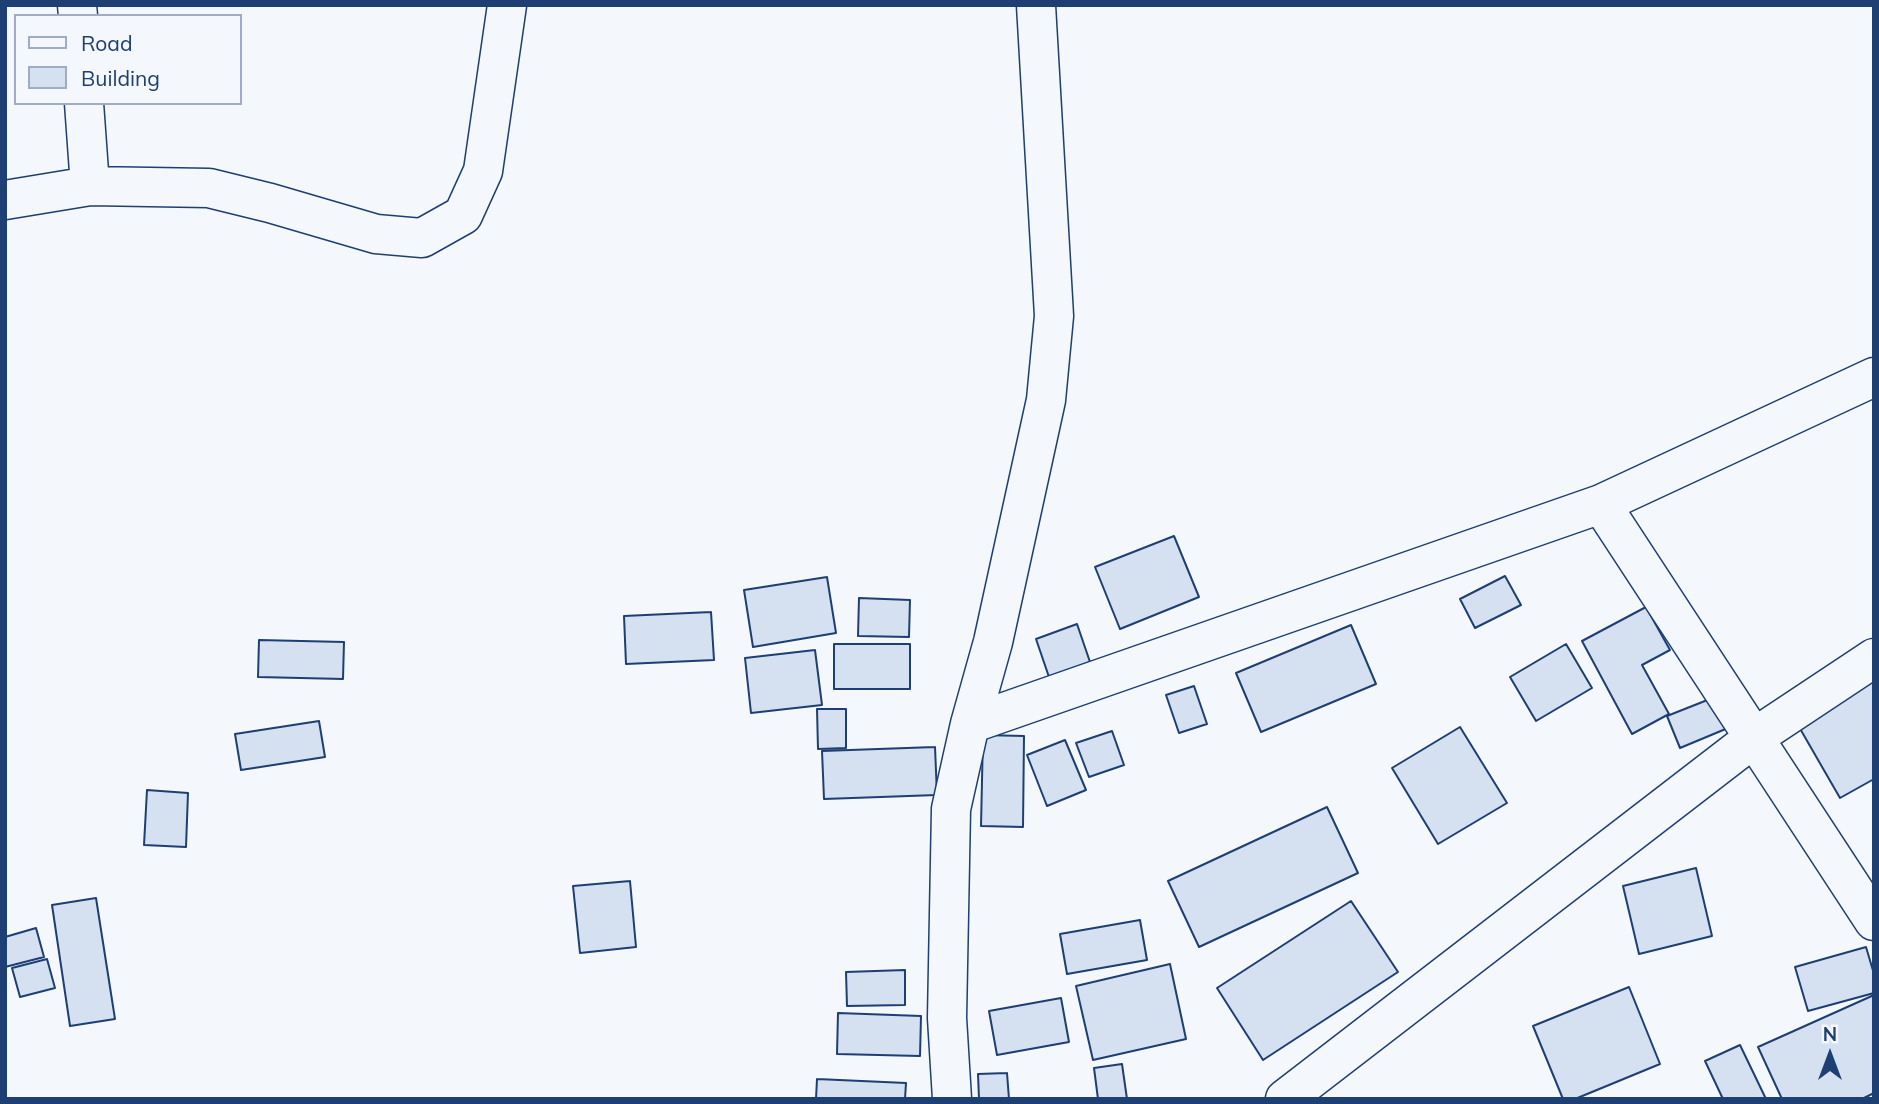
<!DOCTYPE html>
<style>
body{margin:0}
#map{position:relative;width:1879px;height:1104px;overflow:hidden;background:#f4f7fb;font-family:Mulish,sans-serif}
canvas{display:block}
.frame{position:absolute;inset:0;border:7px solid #1d3f73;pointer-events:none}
.legend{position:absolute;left:14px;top:14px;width:228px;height:91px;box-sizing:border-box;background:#f4f7fb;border:2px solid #9eadc5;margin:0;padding:9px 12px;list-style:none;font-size:21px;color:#1d3f73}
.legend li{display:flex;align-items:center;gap:14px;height:35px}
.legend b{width:35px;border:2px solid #9eadc5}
.north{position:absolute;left:1795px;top:1020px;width:70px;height:70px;-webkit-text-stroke:5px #f4f7fb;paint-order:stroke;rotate:0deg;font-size:19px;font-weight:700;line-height:28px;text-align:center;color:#1d3f73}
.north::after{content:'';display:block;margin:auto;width:24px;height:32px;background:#1d3f73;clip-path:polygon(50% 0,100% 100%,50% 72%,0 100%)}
</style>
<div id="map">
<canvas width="1879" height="1104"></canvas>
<div class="frame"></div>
<ul class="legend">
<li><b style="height:9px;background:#f4f7fb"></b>Road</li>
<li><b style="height:19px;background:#d5e0f0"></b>Building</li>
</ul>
<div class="north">N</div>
</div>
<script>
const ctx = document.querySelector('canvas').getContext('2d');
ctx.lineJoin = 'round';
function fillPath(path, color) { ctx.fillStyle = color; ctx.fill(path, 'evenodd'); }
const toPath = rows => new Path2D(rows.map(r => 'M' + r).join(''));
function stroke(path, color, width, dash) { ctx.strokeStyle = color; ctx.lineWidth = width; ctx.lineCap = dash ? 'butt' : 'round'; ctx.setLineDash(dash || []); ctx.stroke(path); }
const building = toPath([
 [1174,536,1199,597,1120,629,1095,567,1174,536],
 [1505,576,1521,605,1475,628,1460,599,1505,576],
 [827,577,836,633,753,647,744,590,827,577],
 [859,598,910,600,909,637,858,636,859,598],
 [1646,607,1670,650,1642,665,1669,714,1632,734,1582,641,1646,607],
 [711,612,714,660,626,664,624,616,711,612],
 [1077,624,1090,662,1049,677,1036,639,1077,624],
 [1351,625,1376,684,1261,732,1236,673,1351,625],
 [259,640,344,642,343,679,258,677,259,640],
 [834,644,910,644,910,689,834,689,834,644],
 [1566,644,1592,688,1536,721,1510,677,1566,644],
 [815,650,822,705,751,713,745,658,815,650],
 [1874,665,1874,779,1840,798,1791,713,1874,665],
 [1194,686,1207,724,1179,733,1166,695,1194,686],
 [1715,697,1728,728,1680,748,1667,716,1715,697],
 [817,709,846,709,846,748,818,749,817,709],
 [319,721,325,757,241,770,235,734,319,721],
 [1460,727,1507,803,1438,844,1392,768,1460,727],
 [1112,731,1124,765,1089,777,1076,743,1112,731],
 [983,735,1024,736,1023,827,981,826,983,735],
 [1065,740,1086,790,1047,806,1027,755,1065,740],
 [935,747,937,795,824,799,822,751,935,747],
 [147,790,188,793,186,847,144,845,147,790],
 [1327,807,1358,873,1199,947,1168,881,1327,807],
 [1696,868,1712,936,1639,954,1623,886,1696,868],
 [630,881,636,947,580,953,573,886,630,881],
 [96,898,115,1019,70,1026,52,905,96,898],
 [1351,901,1398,972,1263,1060,1217,988,1351,901],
 [1140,920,1147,960,1067,974,1060,934,1140,920],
 [36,928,44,957,5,967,5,937,36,928],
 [1866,947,1874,974,1874,993,1808,1011,1795,967,1866,947],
 [47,959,55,988,20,997,12,968,47,959],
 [1170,964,1186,1039,1093,1060,1076,986,1170,964],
 [905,970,905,1005,847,1006,846,972,905,970],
 [1629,987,1660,1064,1575,1099,1563,1099,1533,1026,1629,987],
 [1874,995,1874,1093,1862,1099,1782,1099,1758,1047,1874,995],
 [1061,998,1069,1042,997,1055,989,1011,1061,998],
 [838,1013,921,1016,920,1056,837,1054,838,1013],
 [1740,1045,1766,1099,1723,1099,1705,1061,1740,1045],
 [1122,1064,1127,1099,1098,1099,1094,1068,1122,1064],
 [1007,1073,1009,1099,979,1099,978,1074,1007,1073],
 [817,1079,906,1083,905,1099,816,1099,817,1079]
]);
fillPath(building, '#d5e0f0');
stroke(building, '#1d3f73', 2);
const minor = toPath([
 [77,5,78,16],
 [84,103,90,186],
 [5,200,90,186,209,188,270,203,376,234,422,238,463,215,483,171,507,5],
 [1601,504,1874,921],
 [970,724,1601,504,1874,377],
 [952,1099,947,1018,951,809,970,724,993,642,1046,400,1054,316,1036,5],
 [1285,1099,1755,737,1874,658]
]);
stroke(minor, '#1d3f73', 41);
stroke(minor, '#f4f7fb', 38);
</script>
